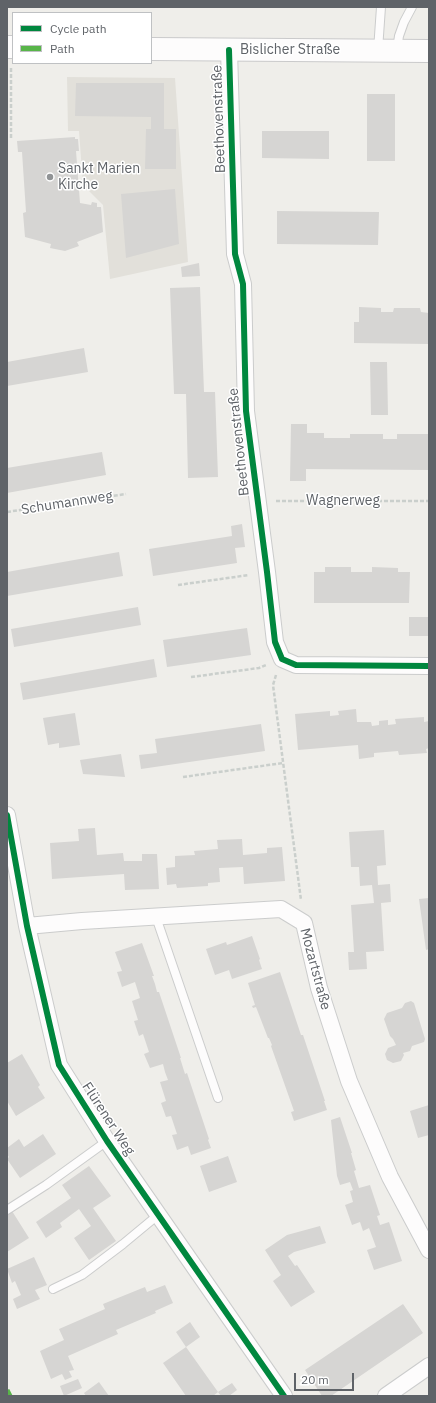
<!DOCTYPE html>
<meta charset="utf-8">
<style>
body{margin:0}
#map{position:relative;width:436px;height:1403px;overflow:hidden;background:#efeeea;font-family:"IBM Plex Sans",sans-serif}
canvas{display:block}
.frame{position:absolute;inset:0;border:8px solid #5f6368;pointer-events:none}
.legend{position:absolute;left:12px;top:12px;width:140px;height:52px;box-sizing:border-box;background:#fff;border:1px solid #bfc1c3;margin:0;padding:5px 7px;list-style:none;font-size:12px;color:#5f6368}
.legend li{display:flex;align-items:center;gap:8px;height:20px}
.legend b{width:20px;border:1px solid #bfc1c3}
.scale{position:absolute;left:294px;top:1373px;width:60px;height:18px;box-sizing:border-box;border:2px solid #5f6368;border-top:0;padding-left:5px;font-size:12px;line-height:14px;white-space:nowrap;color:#5f6368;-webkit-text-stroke:3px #fff;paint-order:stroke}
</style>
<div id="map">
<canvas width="436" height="1403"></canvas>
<div class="frame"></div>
<ul class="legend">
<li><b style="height:5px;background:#00873e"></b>Cycle path</li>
<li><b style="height:5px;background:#58b549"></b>Path</li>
</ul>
<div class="scale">20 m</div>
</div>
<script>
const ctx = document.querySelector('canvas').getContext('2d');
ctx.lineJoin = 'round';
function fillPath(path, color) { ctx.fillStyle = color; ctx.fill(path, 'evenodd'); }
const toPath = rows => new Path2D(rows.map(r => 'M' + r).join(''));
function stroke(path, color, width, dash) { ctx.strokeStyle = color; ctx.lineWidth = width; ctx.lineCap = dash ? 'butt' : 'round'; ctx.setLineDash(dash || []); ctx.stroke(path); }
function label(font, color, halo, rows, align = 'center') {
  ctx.font = font + ' "IBM Plex Sans",sans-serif'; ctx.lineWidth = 3; ctx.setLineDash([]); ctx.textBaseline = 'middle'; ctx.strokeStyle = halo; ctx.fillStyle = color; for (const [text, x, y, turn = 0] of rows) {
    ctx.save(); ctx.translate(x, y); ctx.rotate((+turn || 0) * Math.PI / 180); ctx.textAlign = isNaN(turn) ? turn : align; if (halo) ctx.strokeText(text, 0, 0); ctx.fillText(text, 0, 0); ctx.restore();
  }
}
fillPath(toPath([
 [67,77,175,78,188,262,110,279,103,205,83,185,79,131,68,131]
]), '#e2e0da');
fillPath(toPath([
 [76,83,164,83,164,129,176,129,176,169,145,169,146,129,151,129,151,117,75,116],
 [367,94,395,94,395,161,367,161],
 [262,131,329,131,329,159,262,158],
 [75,137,75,139,78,139,79,151,76,151,80,203,91,205,92,202,97,203,97,207,101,207,103,232,77,242,79,246,65,251,50,248,51,244,25,237,23,213,26,212,22,152,18,152,17,141],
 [175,189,179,244,126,258,121,194],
 [277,211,379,212,378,245,277,244],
 [199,263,200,276,182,277,181,267],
 [200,287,204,392,215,392,218,477,188,478,186,394,174,394,170,288],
 [359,307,381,308,381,312,393,312,394,308,420,308,421,312,429,313,429,344,354,343,354,322,359,322],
 [84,348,88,372,7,386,7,362],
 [370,362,387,362,388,415,371,415],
 [291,424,307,424,307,433,324,433,324,438,350,438,350,434,383,434,383,439,397,439,397,434,429,434,429,470,306,469,306,481,290,481],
 [102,452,106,475,7,493,7,468],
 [242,524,245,547,235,548,237,563,153,576,149,549,232,536,231,526],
 [119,552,123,576,7,596,7,572],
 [325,567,351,567,351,572,372,572,372,567,398,568,398,572,410,572,409,603,314,603,314,572,325,572],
 [138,607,141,625,14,647,11,629],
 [409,617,429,617,429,636,409,636],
 [247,628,251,655,167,667,163,640],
 [154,659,157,677,23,700,20,683],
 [356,709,357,722,371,722,372,726,379,725,379,721,388,720,388,725,396,724,395,719,424,717,424,722,429,721,429,748,426,749,427,753,399,755,398,751,374,753,374,757,359,759,358,745,298,750,295,714,330,711,330,716,339,715,338,711],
 [75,713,80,745,59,748,59,743,48,745,43,718],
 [261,724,265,751,141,769,139,755,157,753,155,739],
 [121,754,125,777,83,774,80,760],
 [95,828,97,855,123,853,124,861,142,861,142,854,157,854,159,889,125,890,124,874,52,879,50,843,79,841,78,829],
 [384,830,386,865,377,866,378,885,390,884,391,902,381,903,384,951,366,952,367,969,349,970,348,952,354,952,351,905,374,903,372,885,360,886,359,867,351,867,349,832],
 [242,839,243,855,267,853,267,848,282,847,285,881,244,884,243,867,219,868,220,882,208,883,208,886,177,888,176,884,167,885,166,868,175,867,175,856,195,855,194,851,218,849,217,840],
 [429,898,429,949,426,950,419,899],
 [252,936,260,959,259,960,262,969,232,979,229,970,215,975,206,949,226,942,227,945],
 [142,943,154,976,152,976,155,984,157,992,159,992,181,1058,180,1058,185,1074,187,1073,209,1139,208,1140,211,1148,191,1155,188,1146,177,1150,172,1135,177,1134,171,1116,166,1117,161,1103,166,1101,160,1082,168,1080,165,1072,163,1064,150,1068,144,1054,149,1052,143,1034,139,1036,134,1021,138,1020,132,1001,140,998,135,982,122,987,117,972,122,971,115,952],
 [280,972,301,1035,303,1035,325,1101,324,1101,327,1110,294,1121,291,1112,294,1111,271,1046,272,1045,269,1038,268,1038,256,1007,253,1008,252,1006,255,1005,248,983],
 [411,1001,414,1003,425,1039,424,1042,412,1046,410,1051,403,1053,404,1055,401,1061,393,1063,387,1060,385,1054,388,1048,396,1045,393,1039,390,1036,384,1019,387,1013,402,1008,405,1003],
 [22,1054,40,1085,38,1087,45,1098,16,1116,7,1101,7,1063],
 [429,1105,429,1135,418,1138,410,1111],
 [340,1117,352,1153,351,1153,356,1170,354,1171,359,1188,370,1185,380,1215,377,1216,380,1225,389,1222,402,1261,374,1270,367,1250,376,1247,369,1228,363,1231,360,1222,352,1225,345,1205,353,1202,350,1191,353,1190,350,1182,340,1185,337,1176,331,1120],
 [43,1134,56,1154,20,1178,7,1159,9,1157,7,1154,7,1148,19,1139,24,1147],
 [228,1156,237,1182,209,1192,200,1166],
 [89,1166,111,1196,93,1208,116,1241,89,1260,74,1238,91,1226,79,1209,60,1223,62,1227,46,1238,36,1222,71,1198,62,1185],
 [12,1211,29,1238,7,1252,7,1214],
 [320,1226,326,1243,294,1252,288,1256,295,1266,297,1265,315,1292,291,1307,273,1281,281,1275,265,1250,287,1235],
 [34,1257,47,1285,35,1290,40,1299,17,1309,13,1299,21,1295,15,1281,12,1283,7,1269],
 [165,1285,173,1303,155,1311,156,1313,116,1330,118,1334,68,1356,74,1370,69,1371,72,1377,65,1380,62,1374,51,1379,40,1351,64,1340,59,1329,105,1309,103,1304,145,1287,147,1292],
 [403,1304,423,1333,331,1396,322,1396,305,1370],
 [190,1322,200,1337,186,1347,176,1332],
 [186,1347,218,1392,213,1396,186,1396,163,1363],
 [78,1379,82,1388,64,1396,60,1386],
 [99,1382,109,1396,86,1396,84,1393],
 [232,1383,237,1390,229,1396,221,1396,218,1392]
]), '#d6d5d3');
const lane = toPath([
 [397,49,399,36,404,22,412,7],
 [378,50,381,7],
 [156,917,218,1098],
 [7,1210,46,1185,107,1141],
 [53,1289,82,1275,123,1244,158,1215]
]);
const street = toPath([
 [229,50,235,254,243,284,246,411,267,572,275,642,282,659,296,665,429,666],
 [7,815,27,926,59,1065,107,1141,284,1396],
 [27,926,82,921,281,909,304,923,319,988,349,1081,390,1177,429,1250],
 [386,1396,429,1366]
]);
const secondary = toPath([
 [7,47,13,47],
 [151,49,429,51]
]);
stroke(lane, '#cbcccc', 10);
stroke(street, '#cbcccc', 18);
stroke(secondary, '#cacacb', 24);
stroke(toPath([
 [11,68,11,138],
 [276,501,429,501],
 [7,512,126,494],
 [178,585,249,575],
 [276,675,273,685,301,900],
 [191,677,259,668,266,665],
 [183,777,283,763]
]), '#cacfcc', 2.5, [4, 2]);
stroke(lane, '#fdfcfc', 8);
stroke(street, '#fdfcfc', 16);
stroke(secondary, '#fdfcfc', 22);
stroke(toPath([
 [7,1390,10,1396]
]), '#58b549', 5, [10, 5]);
stroke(toPath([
 [229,50,235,254,243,284,246,411,267,572,275,642,282,659,296,665,429,666],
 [7,815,27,926,59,1065,107,1141,284,1396]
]), '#00873e', 6);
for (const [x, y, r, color] of [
 [50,177,4,"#919496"]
]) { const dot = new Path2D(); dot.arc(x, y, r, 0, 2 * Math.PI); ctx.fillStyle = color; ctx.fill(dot); stroke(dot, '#fff', 1.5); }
label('14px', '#5f6368', '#fff', [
 ["Bislicher Straße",290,50],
 ["Beethovenstraße",219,119,-92],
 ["Beethovenstraße",239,442,-96],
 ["Wagnerweg",343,501],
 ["Schumannweg",67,503,-9],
 ["Mozartstraße",315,969,75],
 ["Flürener Weg",108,1119,57]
]);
label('14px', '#5f6368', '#fff', [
 ["Sankt Marien",58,169],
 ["Kirche",58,185]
], 'left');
</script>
